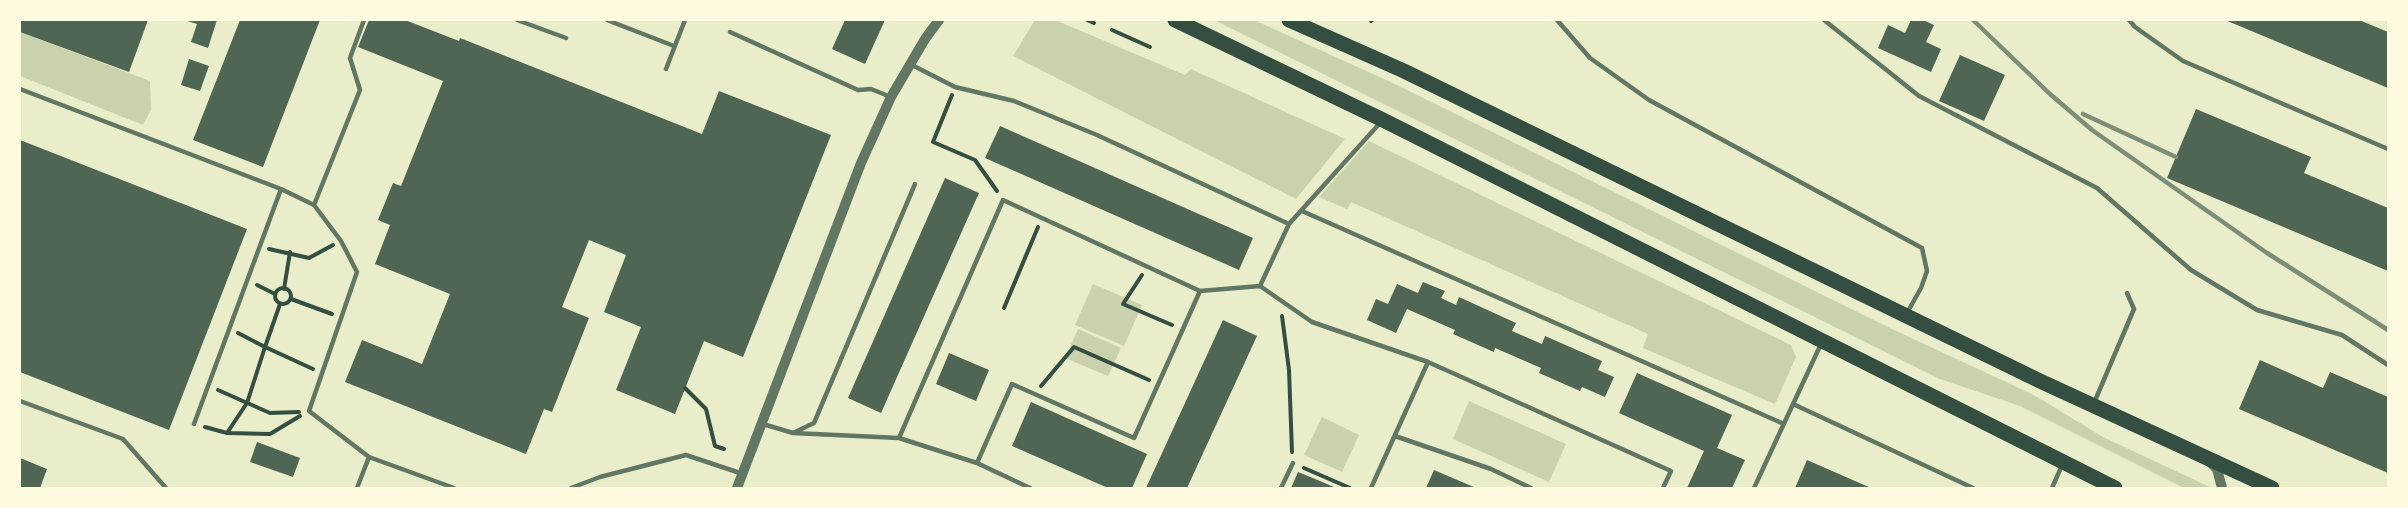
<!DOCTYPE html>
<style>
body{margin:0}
#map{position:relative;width:2408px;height:508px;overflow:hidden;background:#e9edc9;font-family:"DM Sans",sans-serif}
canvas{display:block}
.frame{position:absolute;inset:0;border:21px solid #fefae0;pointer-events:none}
</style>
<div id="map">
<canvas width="2408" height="508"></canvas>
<div class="frame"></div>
</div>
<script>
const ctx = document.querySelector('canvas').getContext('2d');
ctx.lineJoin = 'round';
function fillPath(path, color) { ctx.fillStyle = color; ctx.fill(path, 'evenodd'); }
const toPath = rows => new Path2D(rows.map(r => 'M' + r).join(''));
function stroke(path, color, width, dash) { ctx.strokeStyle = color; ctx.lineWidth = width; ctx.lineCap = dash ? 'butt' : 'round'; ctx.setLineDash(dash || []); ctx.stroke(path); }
fillPath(toPath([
 [1035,20,1055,20,1185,75,1191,69,1345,139,1296,199,1013,56],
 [1214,20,1254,20,1395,84,1894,330,2034,395,2103,437,2212,488,2184,488,2020,406,1940,379],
 [20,32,150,81,151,110,143,125,20,76],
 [1369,141,1791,345,1796,357,1775,404,1643,348,1648,334,1351,202,1347,209,1319,197],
 [1093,284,1142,305,1124,346,1075,325],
 [1078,329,1121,348,1108,376,1065,358],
 [1469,401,1566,444,1549,482,1453,439],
 [1322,417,1359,435,1342,472,1304,455]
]), '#cad2ad');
fillPath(toPath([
 [20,20,148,20,129,72,20,32],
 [184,20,217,20,208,48,191,42,197,24],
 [240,20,320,20,263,167,193,140],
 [369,20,405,20,459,41,460,38,702,134,719,91,831,135,743,357,704,341,675,414,616,390,641,327,604,312,626,255,589,240,562,307,589,318,552,412,544,409,526,454,345,382,362,340,422,364,450,294,375,264,390,225,378,220,393,183,401,186,443,81,358,47],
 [845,20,885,20,865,64,832,49],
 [1911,20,1923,20,1934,25,1926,42,1941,49,1931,72,1878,48,1888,25,1905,33],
 [2225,20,2359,20,2388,32,2388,88],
 [1960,55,2005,75,1984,121,1939,101],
 [189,59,209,66,200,91,181,85],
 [2196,109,2311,157,2304,173,2388,208,2388,271,2167,178],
 [1000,126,1253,238,1239,270,985,158],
 [20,140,247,229,169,430,20,372],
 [945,178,979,193,881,413,848,398],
 [1423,282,1445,291,1441,298,1456,305,1459,297,1516,323,1512,331,1542,344,1545,336,1602,361,1598,370,1614,377,1605,397,1582,387,1580,391,1539,373,1541,368,1495,348,1494,352,1453,334,1455,330,1407,309,1396,333,1367,320,1376,299,1388,304,1397,284,1418,293],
 [1223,320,1257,336,1187,488,1146,488],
 [949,353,989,370,976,401,936,384],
 [2260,360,2323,388,2330,372,2388,397,2388,473,2239,409],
 [1637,373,1732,415,1717,448,1745,460,1732,488,1687,488,1704,451,1619,413],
 [1031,402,1147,454,1132,488,1108,488,1012,446],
 [257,442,300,458,293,477,250,462],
 [20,458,47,469,40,488,20,488],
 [1807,460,1871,488,1795,488],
 [1434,470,1476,488,1426,488],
 [1298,472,1320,481,1336,488,1291,488]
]), '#4f6655');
stroke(toPath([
 [1087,20,1094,23],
 [1371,21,1372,20],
 [1112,30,1150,47],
 [952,95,933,142,975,160,997,191],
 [269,249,309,258,333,245],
 [1142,275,1123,304,1172,325],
 [257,285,275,294],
 '275 296a8 8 0 1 1 16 0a8 8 0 1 1-16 0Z',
 [284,289,290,252],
 [291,299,332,314],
 [1004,308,1038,227],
 [1282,316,1289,370,1292,452],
 [238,333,265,347,280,304],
 [1041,386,1074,347,1149,380],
 [685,388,706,409,715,446,724,449],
 [218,390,270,413,299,412],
 [205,427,227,433,270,434,300,416],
 [227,433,247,403,265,347,313,369],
 [1304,468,1350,488]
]), '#344e41', 4);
stroke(toPath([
 [364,20,350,58,360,90,314,205,341,241,357,272,309,411,369,457,454,488],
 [517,20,566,38],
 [607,20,674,46],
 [1557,20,1590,58,1649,100,1922,248,1927,271,1921,288,1907,313],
 [1824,20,1919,96,2097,188,2191,270,2257,310,2342,335,2388,365],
 [2129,20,2135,27,2183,61,2388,149],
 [730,32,858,90,871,89,891,97],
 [910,64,955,87,1014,101,1097,135,1289,224,1380,123],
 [666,69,685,20],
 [20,89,281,189],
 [1302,211,1784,424],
 [1260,286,1312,322,1428,362],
 [20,401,123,439,166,488],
 [2094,403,2134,309,2127,293],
 [1793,404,1973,488],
 [194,424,281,189,314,205],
 [763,424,793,433,899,438],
 [793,433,814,423,915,184],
 [1395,436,1491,469,1531,488],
 [977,463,1012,384,1134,438,1200,291],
 [357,488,369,457],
 [571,488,600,477,686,455,743,474],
 [1030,488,977,463,899,438,1003,200,1200,291,1260,286,1289,224],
 [1281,488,1293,463],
 [1371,488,1428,362,1671,471,1663,488],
 [1754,488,1821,344],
 [2052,488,2063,463]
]), '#617663', 4.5);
stroke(toPath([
 [2208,460,2217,469,2222,488],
 [737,488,861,163,891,97,925,39,939,20]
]), '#617663', 10);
stroke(toPath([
 [1175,20,1383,120,2115,488],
 [1289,20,1404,71,2040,381,2272,488]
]), '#344e41', 15);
stroke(toPath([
 [1973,20,2050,94,2092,130,2267,253,2388,330],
 [2083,114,2176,157]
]), '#7c8e77', 4.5);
</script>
